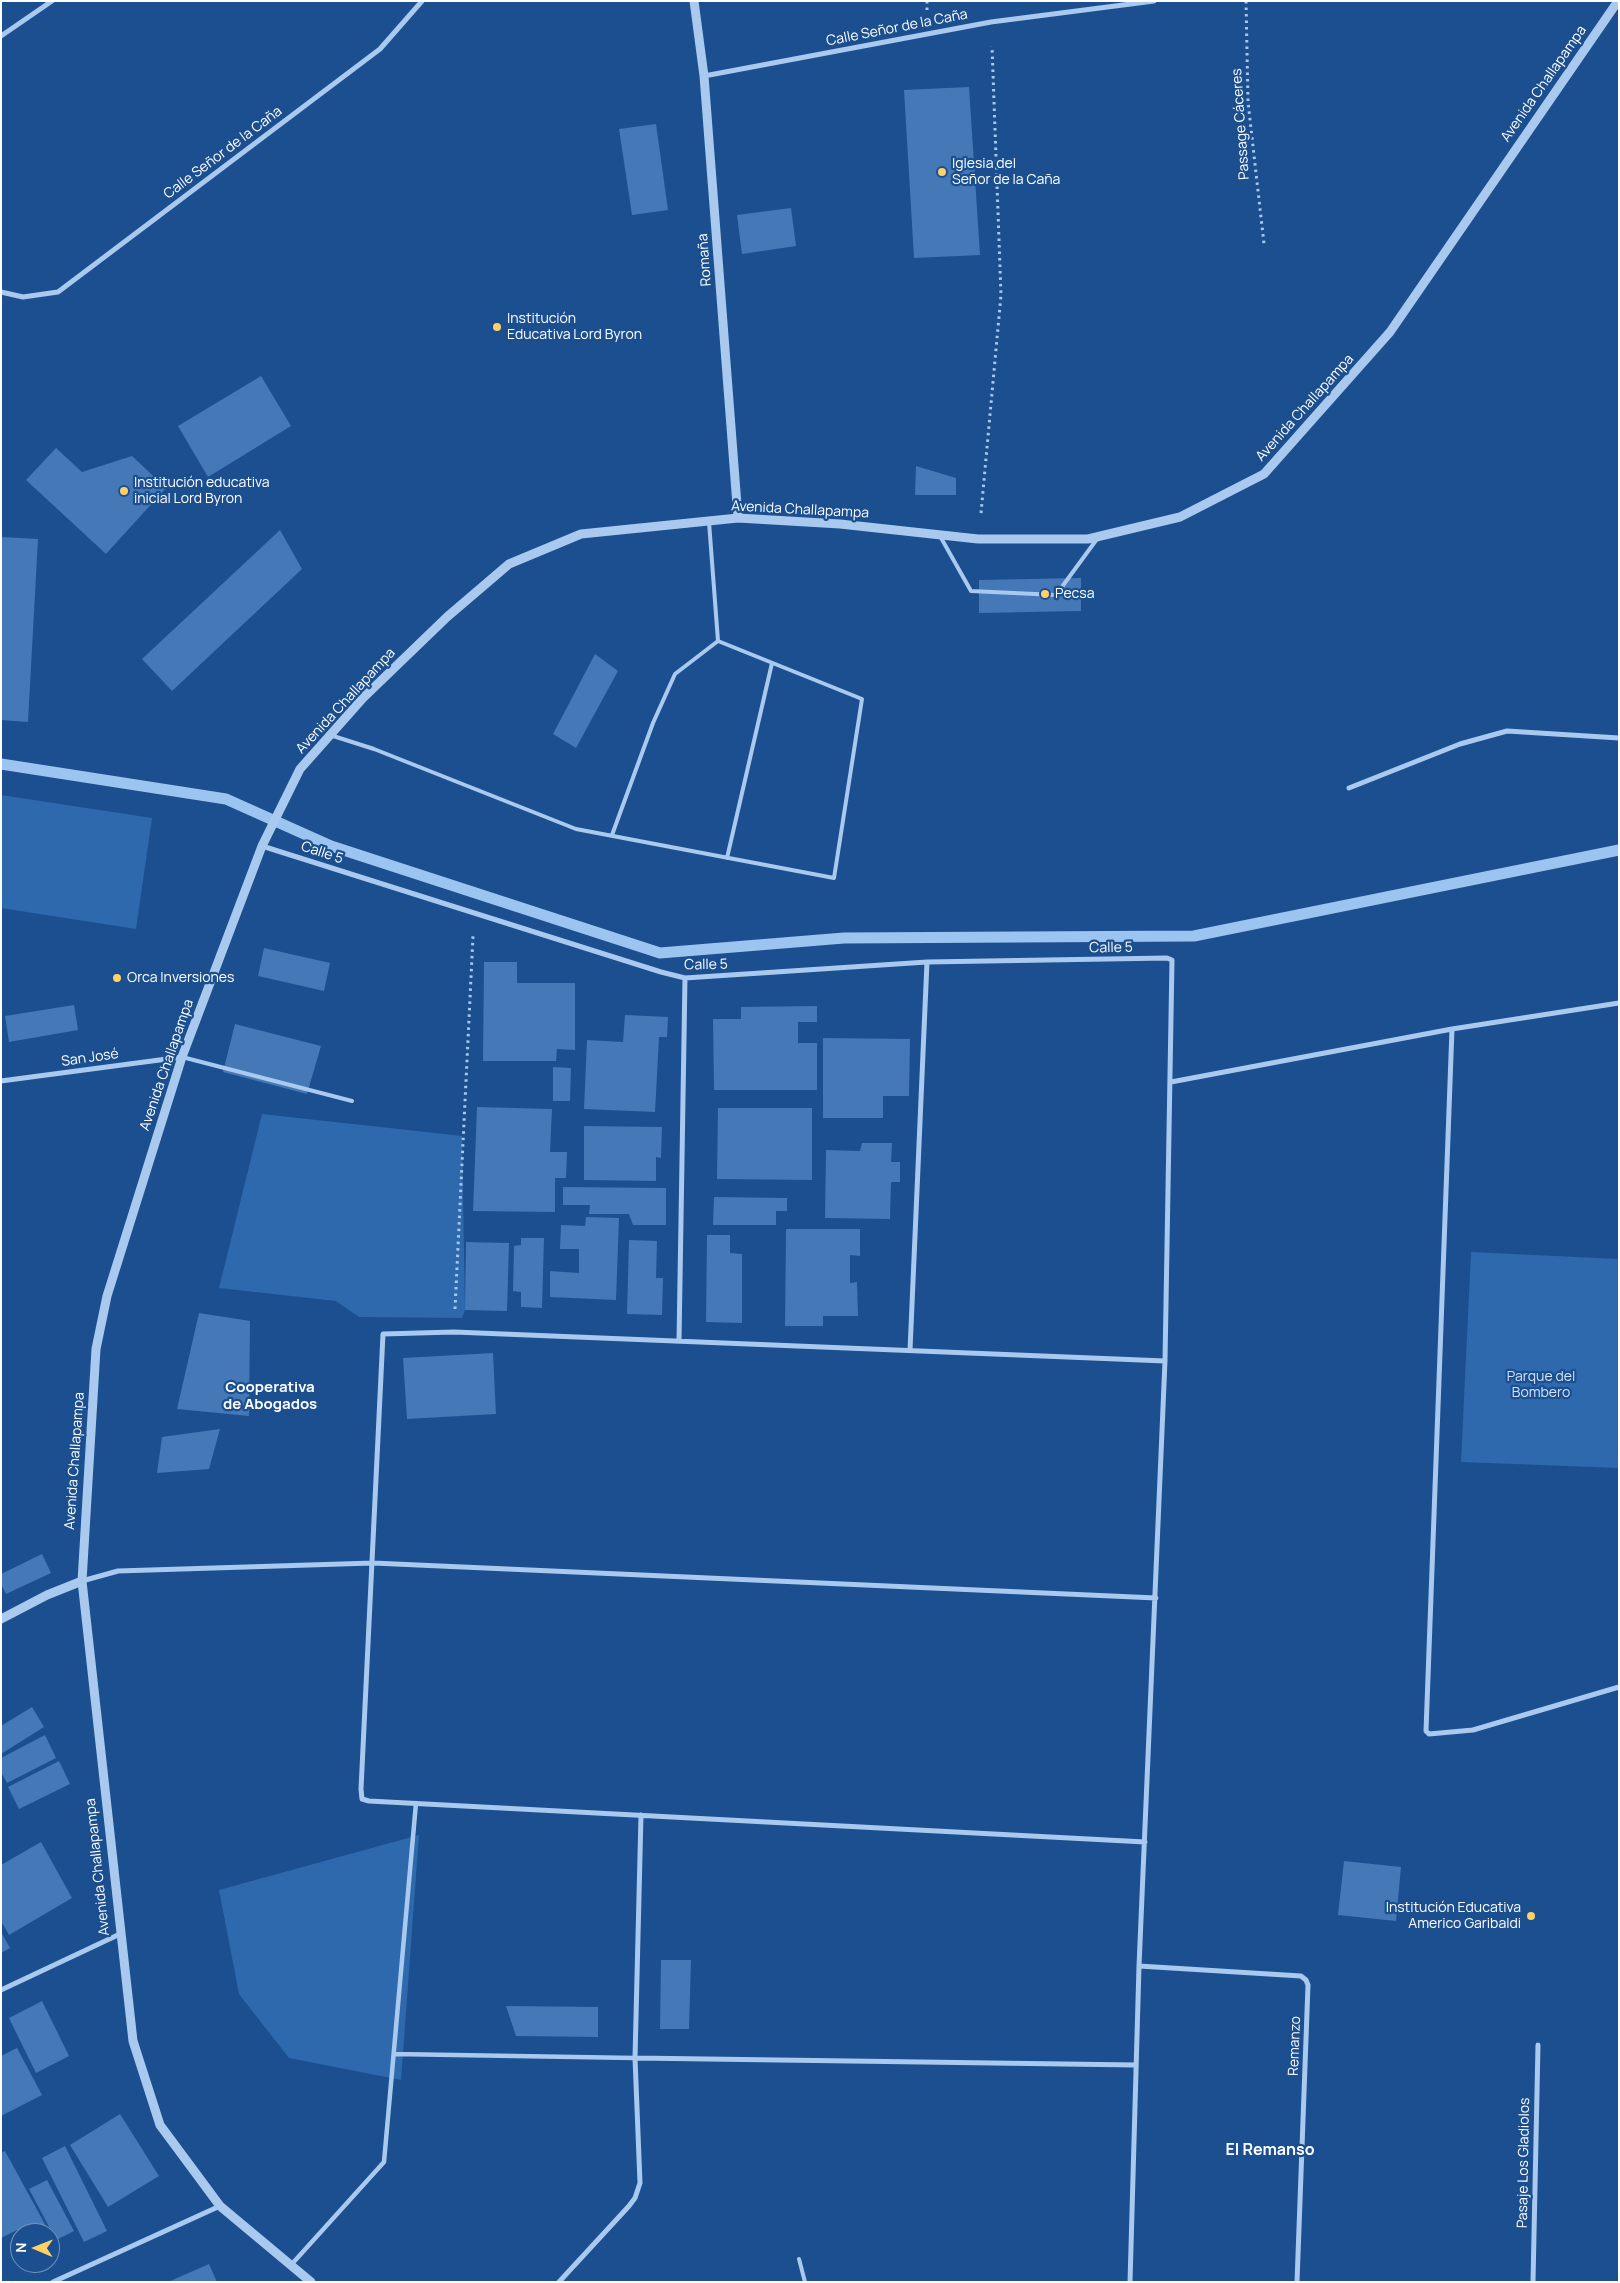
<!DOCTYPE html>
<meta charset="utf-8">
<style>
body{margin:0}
#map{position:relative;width:1620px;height:2283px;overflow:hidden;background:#1b4f8f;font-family:Manrope,sans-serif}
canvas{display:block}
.frame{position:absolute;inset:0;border:2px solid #fff;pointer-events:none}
.north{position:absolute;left:10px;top:2223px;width:50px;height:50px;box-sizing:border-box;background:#1b4f8f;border:1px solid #7695bc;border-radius:50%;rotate:271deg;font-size:14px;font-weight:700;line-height:20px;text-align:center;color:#fff}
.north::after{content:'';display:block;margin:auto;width:18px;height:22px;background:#ffd166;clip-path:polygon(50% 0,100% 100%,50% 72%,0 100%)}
</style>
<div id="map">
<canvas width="1620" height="2283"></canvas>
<div class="frame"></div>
<div class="north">N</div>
</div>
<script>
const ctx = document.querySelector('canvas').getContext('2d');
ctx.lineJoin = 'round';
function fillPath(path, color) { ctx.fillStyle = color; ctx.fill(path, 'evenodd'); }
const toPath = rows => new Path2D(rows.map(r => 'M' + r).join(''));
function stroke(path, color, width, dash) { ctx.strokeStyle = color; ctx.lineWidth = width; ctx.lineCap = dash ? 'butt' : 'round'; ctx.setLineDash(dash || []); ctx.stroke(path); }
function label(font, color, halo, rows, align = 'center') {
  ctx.font = font + ' Manrope,sans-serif'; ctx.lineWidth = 4.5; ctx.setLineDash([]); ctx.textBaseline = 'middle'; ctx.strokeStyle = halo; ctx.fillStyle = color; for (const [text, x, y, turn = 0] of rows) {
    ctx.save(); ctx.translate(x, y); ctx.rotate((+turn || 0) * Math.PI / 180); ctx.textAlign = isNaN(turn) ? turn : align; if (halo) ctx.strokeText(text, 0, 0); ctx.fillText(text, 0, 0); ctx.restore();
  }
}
fillPath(toPath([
 [1,795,152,818,136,929,1,908],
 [262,1114,462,1136,465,1310,462,1318,359,1317,336,1301,219,1288],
 [1471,1252,1619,1259,1619,1468,1461,1462],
 [419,1835,401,2080,289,2058,239,1994,219,1890]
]), '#2e69ad');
stroke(toPath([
 [1,764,226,799,331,846,660,953,844,938,1194,936,1619,850]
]), '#9cc4f0', 11);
fillPath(toPath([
 [969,87,980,255,914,258,904,90],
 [656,124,668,210,632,215,619,129],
 [791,208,796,246,742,254,737,215],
 [261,376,291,426,208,477,178,426],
 [56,448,82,472,132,456,166,488,106,554,26,480],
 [916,466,956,478,956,495,915,495],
 [280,530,302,569,172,691,142,659],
 [1,537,38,539,28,722,1,720],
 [1081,578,1081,611,979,613,979,580],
 [595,654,618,671,576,748,553,734],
 [264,948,330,963,324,991,258,976],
 [484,962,517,962,517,983,575,983,575,1050,557,1049,556,1061,483,1061],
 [74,1005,78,1030,9,1042,5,1016],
 [817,1006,817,1022,798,1022,798,1043,817,1043,817,1090,714,1090,713,1019,741,1019,741,1007],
 [625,1015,668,1017,667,1037,659,1037,655,1112,584,1109,587,1040,623,1042],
 [235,1024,321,1046,307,1094,223,1072],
 [823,1038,910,1039,909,1096,883,1096,883,1118,823,1118],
 [553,1067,571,1068,570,1101,553,1101],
 [477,1107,552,1109,550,1152,567,1152,566,1178,555,1178,555,1212,473,1211],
 [718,1108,812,1108,812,1180,717,1179],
 [584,1126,662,1127,661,1158,656,1157,656,1181,584,1180],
 [862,1143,892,1143,891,1162,900,1162,900,1182,891,1182,890,1219,825,1218,826,1150,860,1151],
 [563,1187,666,1188,666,1225,633,1225,629,1214,589,1214,590,1205,563,1205],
 [714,1197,787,1198,787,1211,776,1211,776,1225,713,1225],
 [586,1217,619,1218,616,1300,550,1297,550,1271,579,1273,579,1249,560,1249,561,1225,585,1226],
 [786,1229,860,1229,860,1256,850,1255,850,1283,857,1282,858,1316,823,1316,823,1326,785,1326],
 [707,1235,730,1235,730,1253,742,1254,742,1323,706,1322],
 [521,1238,544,1238,542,1308,521,1307,521,1292,513,1291,514,1246,521,1245],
 [629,1240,657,1241,656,1278,663,1278,662,1315,627,1314],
 [466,1242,509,1243,507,1311,465,1310],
 [199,1313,250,1321,249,1416,177,1409],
 [493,1353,496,1414,407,1419,403,1358],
 [220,1429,209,1469,157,1473,162,1437],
 [42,1554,51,1573,6,1594,1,1584,1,1574],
 [32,1707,44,1727,1,1754,1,1726],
 [45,1735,56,1758,7,1783,1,1772,1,1758],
 [59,1761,70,1784,19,1809,8,1787],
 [41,1842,72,1898,9,1935,1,1921,1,1865],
 [1344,1861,1401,1867,1396,1921,1338,1915],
 [1,1932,10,1948,1,1953],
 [661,1960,691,1960,689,2029,660,2029],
 [42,2001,69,2056,36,2073,9,2018],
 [506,2006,598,2007,598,2037,516,2036],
 [17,2048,42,2095,1,2116,1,2056],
 [120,2114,159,2176,108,2207,70,2145],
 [65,2146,107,2231,84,2242,42,2158],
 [5,2151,47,2228,39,2233,19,2233,17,2230,1,2238,1,2153],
 [47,2180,74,2231,56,2240,29,2189],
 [209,2264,217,2282,168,2282]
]), '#4478b7');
stroke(toPath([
 [927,1,927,10],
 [1246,1,1248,102,1264,244],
 [981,513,1001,295,992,46],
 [455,1309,473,936]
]), '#a9c9ee', 3, [2.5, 4]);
stroke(toPath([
 [940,536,971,591,1056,595,1097,539],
 [330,735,374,749,576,829,834,878,862,699,718,641,709,522],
 [612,835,653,723,675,674,718,641],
 [727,858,772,663],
 [182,1057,352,1101],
 [799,2259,805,2282]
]), '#a9c9ee', 4);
stroke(toPath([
 [394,2054,635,2058],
 [291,2265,384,2162,416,1803]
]), '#a9c9ee', 4.5);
stroke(toPath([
 [1,36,52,1],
 [704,76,991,22,1154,1],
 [1,292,23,297,58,292,380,49,422,1],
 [1349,788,1460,744,1507,731,1619,738],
 [262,846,661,972,685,978,927,962,1167,958,1172,960,1165,1361,1139,1966,1130,2282],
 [1452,1029,1426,1731,1429,1734,1473,1730,1619,1687],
 [1,1081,182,1057],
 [1171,1082,1452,1029,1619,1003],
 [679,1341,685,978],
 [910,1350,927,962],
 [82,1581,118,1571,373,1563,1156,1598],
 [1145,1842,369,1801,362,1799,361,1789,383,1334,454,1332,1165,1361],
 [1139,1966,1301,1976,1306,1980,1308,1985,1297,2282],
 [1,1990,120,1934],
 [635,2058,1136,2065],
 [53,2282,220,2206],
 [559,2282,629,2206,635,2198,640,2183,635,2058,641,1815],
 [1533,2282,1538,2045]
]), '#a9c9ee', 5);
stroke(toPath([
 [694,1,704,76,738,518],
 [1,1619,47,1595,82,1581],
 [311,2282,220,2206,160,2125,133,2041,82,1581,96,1349,107,1296,182,1057,262,846,300,769,363,698,447,617,509,564,581,534,738,518,840,524,978,539,1088,539,1180,517,1264,474,1390,332,1618,1]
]), '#a9c9ee', 9);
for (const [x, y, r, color] of [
 [942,172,5,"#ffd166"],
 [497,327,5,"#ffd166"],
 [124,491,5,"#ffd166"],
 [1045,594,5,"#ffd166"],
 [117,978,5,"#ffd166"],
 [1531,1916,5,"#ffd166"]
]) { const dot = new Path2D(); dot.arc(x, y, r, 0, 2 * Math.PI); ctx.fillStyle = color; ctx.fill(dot); stroke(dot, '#1b4f8f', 2); }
label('14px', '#fff', '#1b4f8f', [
 ["Calle Señor de la Caña",897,28,-11],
 ["Avenida Challapampa",1544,84,-55],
 ["Passage Cáceres",1241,124,-94],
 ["Calle Señor de la Caña",223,153,-37],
 ["Romaña",705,260,-94],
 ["Avenida Challapampa",1305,408,-48],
 ["Avenida Challapampa",800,510,3],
 ["Avenida Challapampa",346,701,-47],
 ["Calle 5",322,853,18],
 ["Calle 5",1111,948,-1],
 ["Calle 5",706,965,-1],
 ["San José",90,1058,-8],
 ["Avenida Challapampa",167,1065,-71],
 ["Avenida Challapampa",75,1461,-86],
 ["Avenida Challapampa",98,1867,-96],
 ["Remanzo",1295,2046,-88],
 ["Pasaje Los Gladiolos",1524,2163,-89]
]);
label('14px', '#fff', '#1b4f8f', [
 ["Iglesia del",952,164],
 ["Señor de la Caña",952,180],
 ["Institución",507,319],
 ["Educativa Lord Byron",507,335],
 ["Institución educativa",134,483],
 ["inicial Lord Byron",134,499],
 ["Pecsa",1055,594],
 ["Orca Inversiones",127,978],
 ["Institución Educativa",1521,1908,"right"],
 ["Americo Garibaldi",1521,1924,"right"]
], 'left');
label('14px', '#cfe3fa', '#1b4f8f', [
 ["Parque del",1541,1377],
 ["Bombero",1541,1393]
]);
label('bold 15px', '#fff', '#1b4f8f', [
 ["Cooperativa",270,1388],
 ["de Abogados",270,1405]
]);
label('bold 16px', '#fff', '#1b4f8f', [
 ["El Remanso",1270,2151]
]);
</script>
